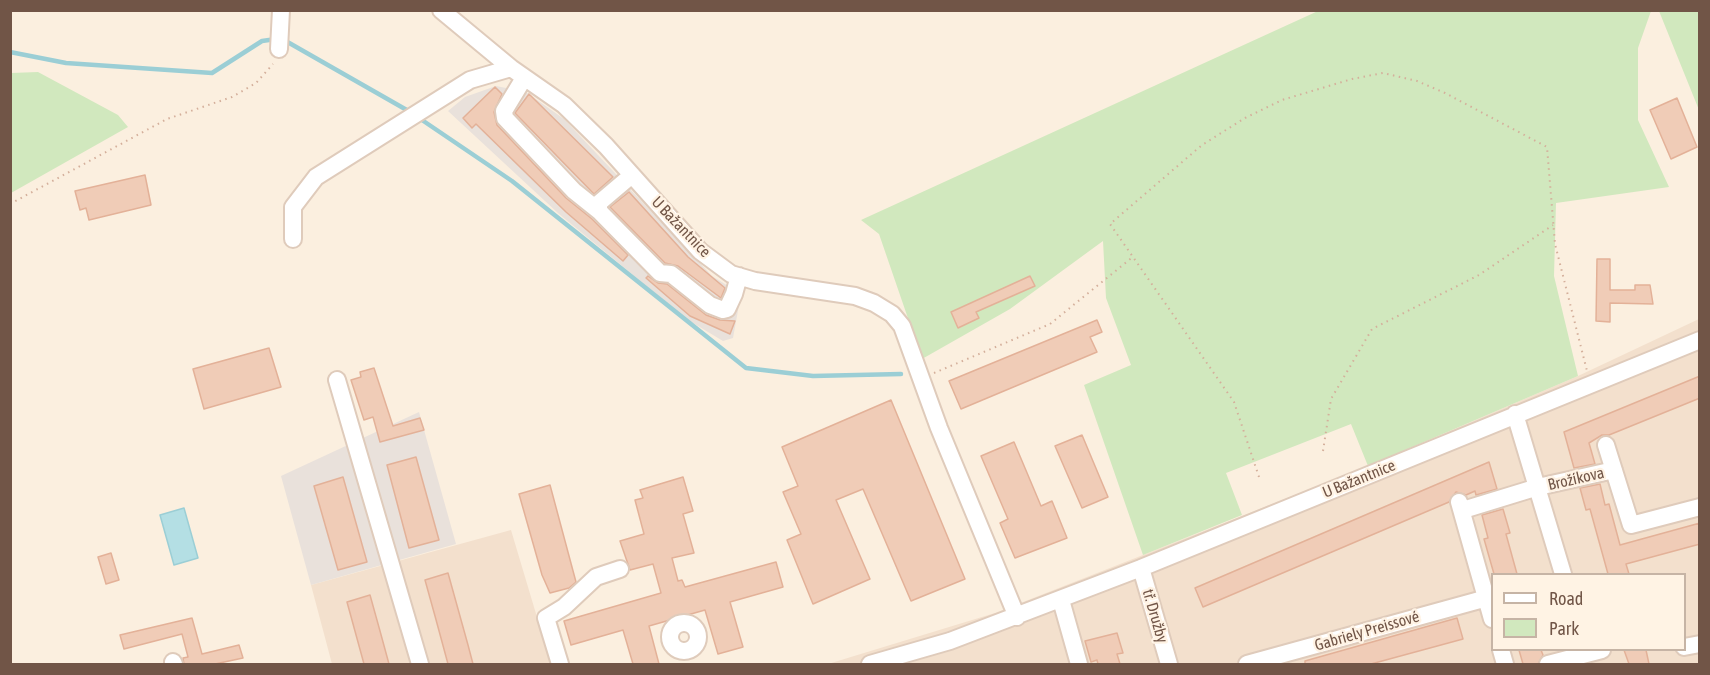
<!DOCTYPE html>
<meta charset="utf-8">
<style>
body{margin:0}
#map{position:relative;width:1710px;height:675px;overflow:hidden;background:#fbefdf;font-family:"Asap Condensed",sans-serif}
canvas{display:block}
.frame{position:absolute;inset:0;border:12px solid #715547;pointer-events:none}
.legend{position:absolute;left:1491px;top:573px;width:195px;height:78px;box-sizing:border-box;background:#fff3e4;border:2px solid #c6b4a5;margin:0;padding:8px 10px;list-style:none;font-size:18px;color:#715547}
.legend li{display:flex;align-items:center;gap:12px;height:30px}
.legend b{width:30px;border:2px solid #c6b4a5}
</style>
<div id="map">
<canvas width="1710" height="675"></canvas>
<div class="frame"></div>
<ul class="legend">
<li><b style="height:8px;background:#fff"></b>Road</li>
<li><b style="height:16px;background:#d1e8be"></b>Park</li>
</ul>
</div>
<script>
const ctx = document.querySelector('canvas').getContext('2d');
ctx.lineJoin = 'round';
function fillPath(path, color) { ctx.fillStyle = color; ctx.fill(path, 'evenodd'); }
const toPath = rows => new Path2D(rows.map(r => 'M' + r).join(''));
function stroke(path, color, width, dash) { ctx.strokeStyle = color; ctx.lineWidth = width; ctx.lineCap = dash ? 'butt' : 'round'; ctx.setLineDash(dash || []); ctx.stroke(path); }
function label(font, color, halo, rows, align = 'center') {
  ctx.font = font + ' "Asap Condensed",sans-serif'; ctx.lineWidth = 4.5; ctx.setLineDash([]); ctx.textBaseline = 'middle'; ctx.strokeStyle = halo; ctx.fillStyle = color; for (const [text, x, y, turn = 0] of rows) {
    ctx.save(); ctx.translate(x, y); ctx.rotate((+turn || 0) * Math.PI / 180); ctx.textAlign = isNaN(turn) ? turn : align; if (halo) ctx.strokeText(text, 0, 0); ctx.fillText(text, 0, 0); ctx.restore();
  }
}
fillPath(toPath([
 [1699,319,1699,664,828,664,995,613,1143,555,1368,466,1578,376],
 [1492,574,1684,574,1684,650,1492,650],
 [511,530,551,664,332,664,311,585]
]), '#f3e0cd');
fillPath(toPath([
 [496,86,526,92,564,119,712,276,741,294,733,338,723,341,688,320,559,214,448,111,465,97],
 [419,412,456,544,311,585,281,476]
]), '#e9e1db');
fillPath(toPath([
 [1318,11,1651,11,1638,48,1638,120,1669,187,1556,203,1554,276,1578,376,1368,466,1351,424,1226,473,1242,515,1143,555,1084,385,1131,365,1106,298,1103,241,1010,309,922,359,879,234,861,220],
 [1659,11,1699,11,1699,110],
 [38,72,118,115,128,127,11,193,11,73]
]), '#d1e8be');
const water = toPath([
 [184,508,198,558,174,565,160,515,184,508]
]);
fillPath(water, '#b4dfe4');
stroke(water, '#9bced5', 1.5);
stroke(toPath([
 [284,40,412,113],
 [10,52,66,63,212,73,262,41,276,39],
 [419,118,512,181,746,368,813,376,901,374]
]), '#9bced5', 4.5);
const building = toPath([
 [495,87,502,94,494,112,497,125,566,198,592,219,628,255,623,261,566,212,476,124,472,128,463,118,495,87],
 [529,94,613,177,594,194,515,113,529,94],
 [1677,98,1697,147,1671,159,1650,110,1677,98],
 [145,175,151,205,89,220,86,208,80,210,75,191,145,175],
 [629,192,688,257,725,288,721,298,678,266,665,263,610,207,629,192],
 [1597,259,1610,259,1610,290,1635,290,1635,285,1650,285,1653,304,1610,303,1610,322,1596,321,1597,259],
 [648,276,658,283,667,284,706,315,720,320,735,321,730,334,690,316,646,278,648,276],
 [1030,276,1035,286,976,312,979,318,958,328,951,312,1030,276],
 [1097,320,1102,332,1090,337,1097,352,961,409,949,381,1097,320],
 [269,348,281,387,204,409,193,369,269,348],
 [374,368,393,426,420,418,424,430,380,442,373,417,364,420,351,380,361,377,360,372,374,368],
 [1700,376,1700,398,1609,435,1602,435,1589,443,1595,464,1574,468,1564,432,1700,376],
 [891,400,965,579,911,601,863,489,836,500,870,579,813,604,787,540,801,534,783,492,798,486,782,447,891,400],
 [1082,435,1108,497,1082,508,1055,446,1082,435],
 [1014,442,1041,506,1052,501,1067,538,1015,558,1000,523,1008,519,981,456,1014,442],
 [416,457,439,540,409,548,387,465,416,457],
 [1489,462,1497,489,1476,495,1475,491,1466,495,1456,492,1449,502,1203,607,1195,588,1489,462],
 [343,477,367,562,338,570,314,486,343,477],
 [683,477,693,511,683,514,694,553,672,558,678,581,682,580,685,587,776,562,783,587,730,602,743,647,718,654,705,610,649,626,659,664,633,664,623,630,571,645,564,621,661,593,653,564,630,570,620,541,644,534,635,500,643,498,640,490,683,477],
 [1600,484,1605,505,1609,504,1620,545,1700,523,1700,544,1626,564,1629,574,1608,574,1590,509,1586,510,1580,488,1600,484],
 [550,485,576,582,569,588,550,593,542,575,519,494,550,485],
 [1503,509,1510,533,1506,534,1517,574,1494,574,1484,539,1488,538,1482,515,1503,509],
 [111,553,119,580,106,584,98,557,111,553],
 [448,573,468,645,473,664,448,664,435,616,425,580,448,573],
 [370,595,380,631,389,664,364,664,347,602,370,595],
 [192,618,202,654,239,645,243,658,215,664,184,664,183,658,188,657,182,634,124,649,120,635,192,618],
 [1457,618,1463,639,1371,664,1305,664,1305,661,1457,618],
 [1117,633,1123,653,1117,654,1120,664,1098,664,1097,660,1091,662,1085,641,1117,633],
 [1519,650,1541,650,1543,655,1538,664,1523,664,1519,650],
 [1624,650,1646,650,1649,664,1629,664,1624,650]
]);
fillPath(building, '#f0ccb7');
stroke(building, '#e3b198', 1.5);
const minor = toPath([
 [441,10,511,68],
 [279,49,281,10],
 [524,78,504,111,505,118,574,191,599,211,660,273,671,274,710,305,723,310,727,309,734,294,739,276],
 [599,211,599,203,632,175],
 [293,239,293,207,316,177,470,80,511,68,564,105,606,146,700,251,731,274,755,281,855,296,874,303,892,314,902,326,939,428,1017,617],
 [337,380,420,664],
 [1515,414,1563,574],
 [1606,445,1631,525,1700,507],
 [1459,502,1492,619],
 [1463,510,1538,487,1614,470],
 [1141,568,1169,664],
 [1061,600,1079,664],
 '670 637a14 14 0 1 1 28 0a14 14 0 1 1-28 0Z',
 [1684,647,1700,644],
 [1501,650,1505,664],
 [173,662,174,664],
 [560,664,546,618,564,607,596,577,620,569],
 [870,664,950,641,1141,568,1700,340],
 [1247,664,1487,598],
 [1548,664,1602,650]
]);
stroke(minor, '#dfcbbb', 20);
stroke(toPath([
 [10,204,167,119,232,97,256,83,273,64],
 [934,373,1050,324,1134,256],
 [1323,451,1331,399,1372,329,1479,275,1553,225],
 [1259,477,1234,402,1110,224,1202,145,1245,118,1282,100,1352,79,1383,73,1417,81,1445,93,1547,147,1555,244,1587,371]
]), '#d4af9b', 2, [1.5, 4.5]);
stroke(minor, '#fff', 16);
label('16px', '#715547', '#fff3e4', [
 ["U Bažantnice",681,227,46],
 ["U Bažantnice",1359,479,-22],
 ["Brožíkova",1576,479,-13],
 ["tř. Družby",1155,616,74],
 ["Gabriely Preissové",1367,631,-16]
]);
</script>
